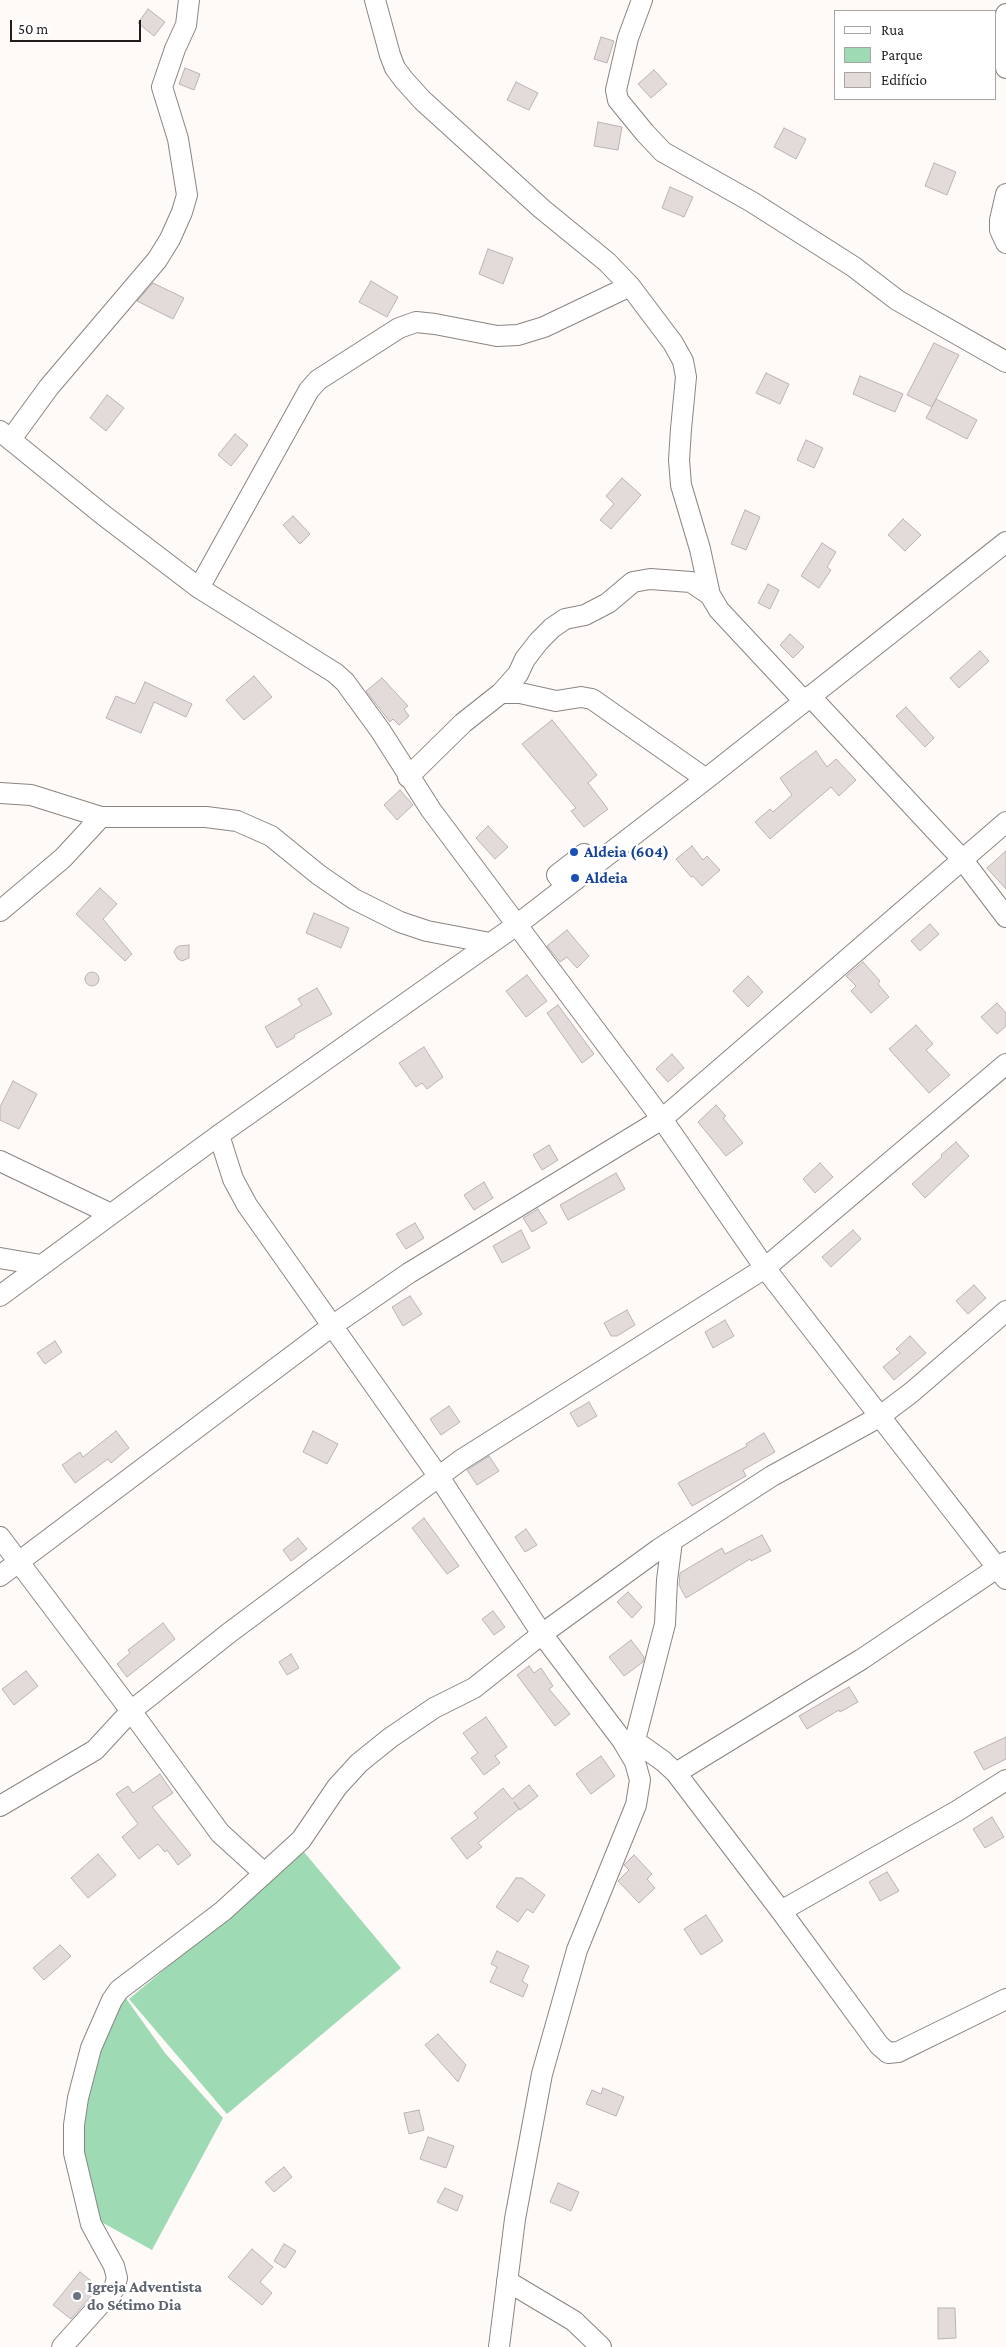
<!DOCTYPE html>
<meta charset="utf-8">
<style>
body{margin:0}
#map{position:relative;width:1006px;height:2347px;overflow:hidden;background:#fefaf8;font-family:"Crimson Pro",serif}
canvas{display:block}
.legend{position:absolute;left:834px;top:10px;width:162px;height:90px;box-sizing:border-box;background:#fff;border:1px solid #a6a5a4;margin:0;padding:6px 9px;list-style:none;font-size:15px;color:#201d1c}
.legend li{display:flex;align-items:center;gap:10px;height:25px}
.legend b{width:25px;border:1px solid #a6a5a4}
.scale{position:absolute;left:10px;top:20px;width:131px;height:22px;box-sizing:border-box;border:2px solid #201d1c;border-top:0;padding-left:6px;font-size:15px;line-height:18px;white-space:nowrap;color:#201d1c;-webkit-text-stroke:4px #fff;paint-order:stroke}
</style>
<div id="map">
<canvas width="1006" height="2347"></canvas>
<ul class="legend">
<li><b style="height:6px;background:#fff"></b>Rua</li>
<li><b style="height:14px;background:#9edab4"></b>Parque</li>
<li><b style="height:14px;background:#e3dbda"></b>Edifício</li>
</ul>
<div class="scale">50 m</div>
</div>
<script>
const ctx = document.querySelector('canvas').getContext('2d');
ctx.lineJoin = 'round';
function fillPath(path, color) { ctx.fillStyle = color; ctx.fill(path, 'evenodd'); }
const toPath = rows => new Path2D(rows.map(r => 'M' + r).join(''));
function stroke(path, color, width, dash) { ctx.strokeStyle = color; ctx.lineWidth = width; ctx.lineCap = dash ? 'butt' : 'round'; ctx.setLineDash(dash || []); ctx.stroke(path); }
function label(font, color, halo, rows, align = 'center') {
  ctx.font = font + ' "Crimson Pro",serif'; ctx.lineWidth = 5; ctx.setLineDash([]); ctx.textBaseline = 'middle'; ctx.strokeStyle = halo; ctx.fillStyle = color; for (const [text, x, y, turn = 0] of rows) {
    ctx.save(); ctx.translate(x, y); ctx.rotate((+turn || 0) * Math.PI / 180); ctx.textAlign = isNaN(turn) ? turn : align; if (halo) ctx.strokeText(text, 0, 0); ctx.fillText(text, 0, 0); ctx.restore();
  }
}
fillPath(toPath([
 [304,1852,401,1968,227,2114,129,1999],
 [125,1997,165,2053,223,2118,152,2250,94,2218,78,2132,99,2049]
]), '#9edab4');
const building = toPath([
 [148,9,165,22,154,36,138,23,148,9],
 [601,37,614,41,607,63,594,59,601,37],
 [185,68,200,74,194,90,179,84,185,68],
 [654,70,667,84,651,98,638,84,654,70],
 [516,82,538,93,529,110,507,100,516,82],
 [598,122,622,127,618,150,594,146,598,122],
 [784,128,806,139,796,159,774,147,784,128],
 [934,163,956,172,947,195,925,186,934,163],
 [670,187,693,197,684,217,662,208,670,187],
 [488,249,513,258,503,284,479,274,488,249],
 [371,281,398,297,387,317,359,302,371,281],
 [153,283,184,298,173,319,137,301,153,283],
 [934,343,959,355,932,407,907,395,934,343],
 [766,373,789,384,780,404,756,393,766,373],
 [860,376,903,394,895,412,853,394,860,376],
 [107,395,124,408,106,431,90,418,107,395],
 [936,399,977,420,967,439,926,418,936,399],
 [235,434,248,445,231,466,218,455,235,434],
 [806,440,823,448,814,468,797,460,806,440],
 [622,478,641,495,611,529,600,520,614,504,606,496,622,478],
 [745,510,760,517,746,550,731,544,745,510],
 [293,516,310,534,300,544,283,525,293,516],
 [903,519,921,535,905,551,888,535,903,519],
 [822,543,836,552,827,567,831,570,819,588,801,576,822,543],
 [768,584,779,590,770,609,758,603,768,584],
 [790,634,804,647,793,658,780,645,790,634],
 [980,651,989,661,959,688,950,678,980,651],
 [254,676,272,697,244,720,226,700,254,676],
 [382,678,408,706,404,709,409,716,399,725,393,719,390,722,366,691,382,678],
 [145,682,192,704,186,717,154,702,141,733,106,718,116,696,135,704,145,682],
 [906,707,934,738,925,747,896,716,906,707],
 [552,720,597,775,588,783,608,809,584,827,571,811,576,808,522,744,552,720],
 [816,751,827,767,836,759,856,780,839,796,831,787,770,839,755,822,770,809,773,812,792,795,780,778,816,751],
 [400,790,413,805,397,820,384,805,400,790],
 [488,826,508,847,495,859,476,838,488,826],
 [692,846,703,860,707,856,720,870,702,886,693,876,691,877,676,859,692,846],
 [1006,851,1006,889,987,868,1006,851],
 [100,888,117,904,103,919,132,954,125,961,76,914,100,888],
 [314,913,349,928,341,948,306,933,314,913],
 [930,924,939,934,920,951,911,941,930,924],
 [567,930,589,956,577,968,567,957,560,962,547,946,567,930],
 [189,945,189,958,182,961,178,959,174,952,176,948,179,946,189,945],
 [863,962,880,981,878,984,889,997,871,1013,851,991,856,986,846,976,863,962],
 '85 979a7 7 0 1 1 14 0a7 7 0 1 1-14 0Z',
 [527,975,547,1001,526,1017,506,991,527,975],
 [748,976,763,992,748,1007,733,991,748,976],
 [317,988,332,1014,294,1035,295,1037,277,1048,265,1027,302,1005,298,999,317,988],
 [997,1003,1006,1013,1006,1026,997,1034,981,1017,997,1003],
 [558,1005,594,1054,582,1063,547,1013,558,1005],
 [916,1025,933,1044,926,1050,950,1075,929,1093,889,1049,916,1025],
 [424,1047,443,1077,427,1089,422,1083,416,1087,399,1063,424,1047],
 [672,1054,684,1068,668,1082,656,1069,672,1054],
 [13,1081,37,1094,19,1129,0,1120,0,1107,13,1081],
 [716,1105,726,1116,723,1118,743,1143,726,1156,698,1122,716,1105],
 [956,1142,969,1156,925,1198,912,1184,942,1157,941,1155,956,1142],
 [549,1145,558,1160,542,1170,533,1155,549,1145],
 [820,1163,833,1177,815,1193,803,1179,820,1163],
 [616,1173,625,1189,568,1220,560,1205,616,1173],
 [484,1182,493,1198,474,1210,464,1195,484,1182],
 [538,1209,547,1223,532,1232,523,1218,538,1209],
 [415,1223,424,1238,406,1249,396,1234,415,1223],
 [521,1230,530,1248,502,1263,493,1246,521,1230],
 [853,1230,861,1239,831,1267,822,1257,853,1230],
 [974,1285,986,1298,968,1314,956,1301,974,1285],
 [410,1296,422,1314,403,1326,392,1307,410,1296],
 [627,1310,635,1325,617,1336,611,1336,604,1323,627,1310],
 [725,1320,734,1336,713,1348,705,1332,725,1320],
 [910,1336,926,1353,894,1380,883,1367,900,1353,896,1349,910,1336],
 [55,1341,62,1352,45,1364,37,1353,55,1341],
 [589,1402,597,1416,578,1427,570,1413,589,1402],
 [449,1406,460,1422,441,1435,430,1419,449,1406],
 [116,1431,129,1448,111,1463,108,1459,75,1483,62,1465,80,1452,83,1457,116,1431],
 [313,1431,338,1444,327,1464,303,1452,313,1431],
 [764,1433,775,1452,743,1470,746,1476,692,1506,678,1483,747,1446,746,1444,764,1433],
 [489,1456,499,1471,477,1485,467,1470,489,1456],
 [424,1518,459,1566,447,1574,412,1528,424,1518],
 [526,1529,537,1545,525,1552,515,1537,526,1529],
 [762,1535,771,1551,751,1561,750,1559,686,1598,679,1585,680,1573,722,1548,725,1554,762,1535],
 [298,1538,307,1549,291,1561,283,1550,298,1538],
 [628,1592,642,1607,632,1618,617,1602,628,1592],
 [493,1611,505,1627,494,1635,482,1619,493,1611],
 [163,1623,175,1639,127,1677,117,1664,130,1653,128,1650,163,1623],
 [631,1640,644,1657,643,1662,624,1676,609,1657,631,1640],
 [291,1654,299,1668,287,1675,279,1662,291,1654],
 [529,1666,534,1673,541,1668,553,1686,549,1689,570,1714,555,1726,517,1675,529,1666],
 [26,1671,38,1686,14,1705,2,1689,26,1671],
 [849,1687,858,1702,840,1712,839,1710,807,1729,799,1716,849,1687],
 [486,1717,507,1747,495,1756,500,1763,484,1775,471,1758,478,1753,463,1733,486,1717],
 [1006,1737,1006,1759,984,1770,974,1752,1006,1737],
 [601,1756,615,1776,591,1794,576,1774,601,1756],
 [160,1774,173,1793,152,1807,191,1855,178,1865,167,1850,165,1852,158,1844,139,1859,122,1837,138,1824,116,1794,128,1786,133,1793,160,1774],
 [529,1785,538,1796,520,1810,514,1802,519,1809,478,1843,482,1847,467,1859,451,1838,478,1818,474,1813,503,1788,512,1799,529,1785],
 [992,1817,1004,1837,985,1848,973,1829,992,1817],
 [98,1854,116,1875,88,1898,71,1878,98,1854],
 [634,1855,652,1874,647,1879,655,1888,639,1903,618,1881,629,1870,624,1865,634,1855],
 [887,1872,899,1891,880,1901,869,1882,887,1872],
 [516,1878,522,1878,545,1895,533,1913,527,1909,518,1922,496,1907,516,1878],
 [706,1915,723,1941,701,1955,684,1929,706,1915],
 [60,1945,71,1956,44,1980,33,1968,60,1945],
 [497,1951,529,1966,522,1981,528,1985,523,1997,490,1982,497,1967,491,1964,497,1951],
 [438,2034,466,2065,458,2082,425,2045,438,2034],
 [603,2088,624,2097,616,2116,586,2104,592,2090,601,2094,603,2088],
 [419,2110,424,2130,409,2134,404,2113,419,2110],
 [428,2137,454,2146,446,2168,420,2159,428,2137],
 [284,2167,292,2177,274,2192,265,2182,284,2167],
 [558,2183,579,2192,571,2211,550,2202,558,2183],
 [445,2188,463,2196,457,2211,437,2202,445,2188],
 [284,2244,296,2251,285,2268,274,2261,284,2244],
 [252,2249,273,2267,260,2282,272,2293,262,2305,228,2277,252,2249],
 [80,2272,99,2287,71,2319,53,2305,80,2272],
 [938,2308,955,2308,956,2338,938,2339,938,2308]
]);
fillPath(building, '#e3dbda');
stroke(building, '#bbb3b3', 1);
const minor = toPath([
 [375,0,390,55,395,68,404,80,422,100,542,209,607,262,630,286,673,343,683,361,686,377,681,429,679,460,681,485,700,549,710,595,719,610,804,701],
 [642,0,628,38,616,90,618,100,645,133,663,152,752,202,854,267,897,300,1006,362],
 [1006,14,1006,68],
 [1006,194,1000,220,1000,230,1006,243],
 [0,431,102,514,199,588,335,673,345,682,380,730,431,810,662,1119,765,1268,1006,1579],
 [11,439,49,387,157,260,170,239,182,212,187,195,178,139,162,87,175,49,186,25,189,0],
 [199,588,309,390,318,380,399,328,416,322,435,324,497,336,518,335,544,327,630,286],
 [501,693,520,693,556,701,581,697,592,699,706,779],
 [810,696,962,859,1006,917],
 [408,777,463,723,501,693,518,674,525,659,539,641,552,628,565,619,585,615,608,603,633,582,650,579,691,582,710,595],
 [0,793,31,795,101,817,206,817,237,821,271,836,319,875,354,899,400,922,427,931,490,943],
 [566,887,557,875,584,854,593,866],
 [0,911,63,858,101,817],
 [219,1135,233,1179,247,1205,439,1477,542,1634,622,1740,635,1762,640,1780,636,1805,577,1950,542,2074,515,2219,499,2347],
 [0,1161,111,1214],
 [0,1258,41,1265],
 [0,1296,219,1135,518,924,706,779,1006,542],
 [0,1537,131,1711,229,1633,461,1460,765,1268,1006,1064],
 [0,1576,332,1326,409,1273,662,1119,1006,822],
 [622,1740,642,1746,663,1761,676,1773,781,1911,879,2045,888,2053,898,2052,1006,1999],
 [634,1744,665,1624,667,1580,672,1541],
 [676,1773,862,1659,1006,1562],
 [0,1806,95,1750,131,1711,220,1833,264,1873],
 [781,1911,957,1811,1006,1780],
 [507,2281,574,2321,601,2347],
 [62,2347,114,2289,117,2278,114,2266,91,2224,74,2153,74,2125,78,2098,91,2048,112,2000,119,1990,223,1911,301,1840,337,1787,359,1763,390,1738,434,1708,474,1688,542,1634,659,1549,772,1476,879,1417,912,1392,1006,1311]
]);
stroke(minor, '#8b8582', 22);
stroke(minor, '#fff', 20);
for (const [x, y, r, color] of [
 [574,852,5,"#1a4fb4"],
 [575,878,5,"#1a4fb4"],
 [77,2296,5,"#6b7280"]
]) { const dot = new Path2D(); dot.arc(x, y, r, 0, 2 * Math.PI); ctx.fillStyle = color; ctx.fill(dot); stroke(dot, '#fff', 2); }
label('bold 16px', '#164399', '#fff', [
 ["Aldeia (604)",584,852],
 ["Aldeia",585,878]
], 'left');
label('bold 16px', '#5b616d', '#fff', [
 ["Igreja Adventista",87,2287],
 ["do Sétimo Dia",87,2305]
], 'left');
</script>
